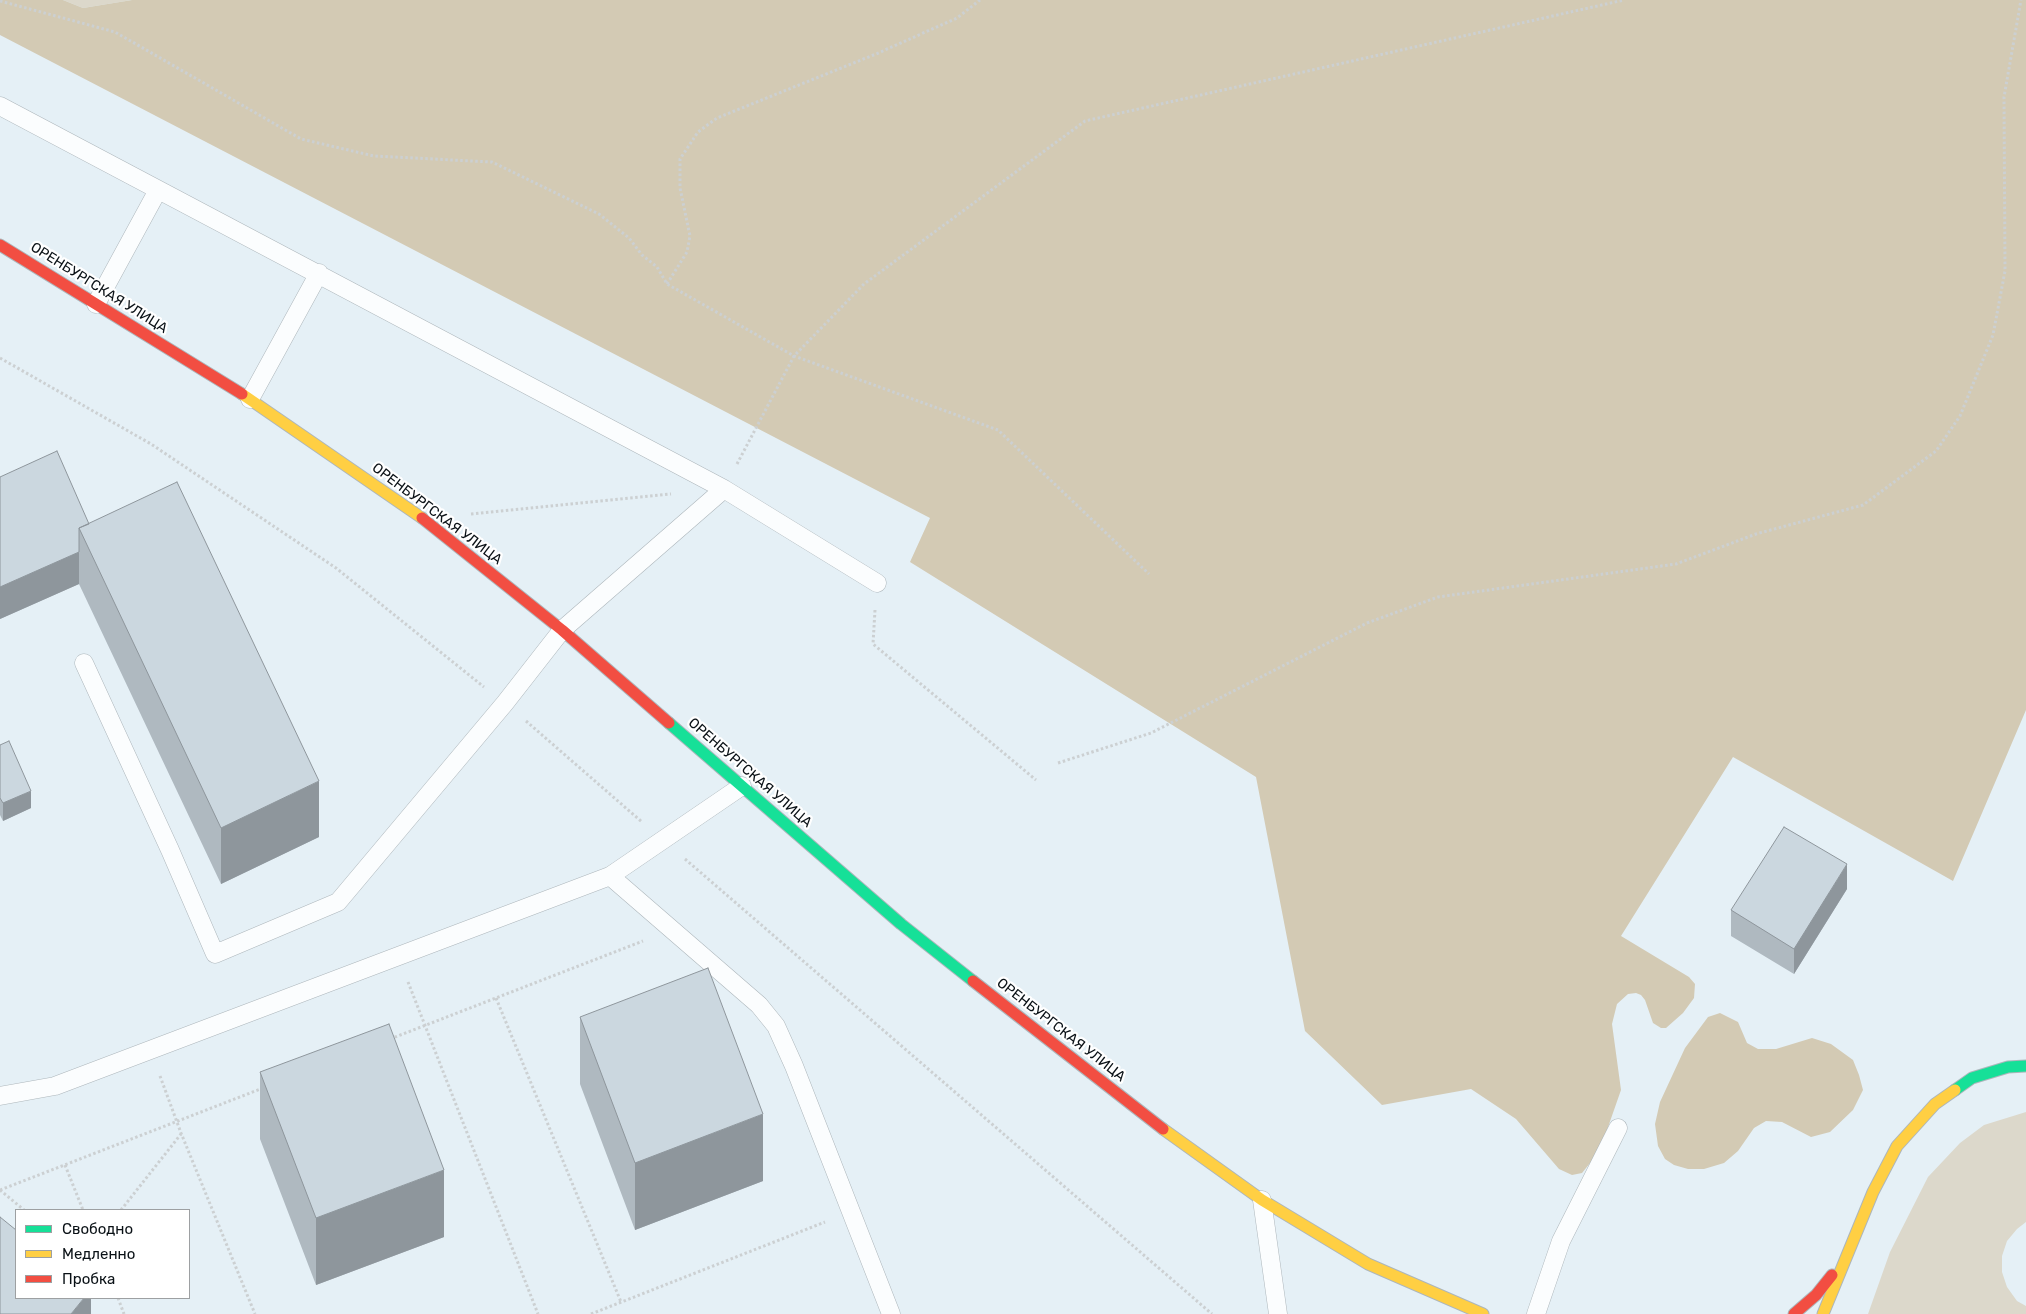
<!DOCTYPE html>
<meta charset="utf-8">
<style>
body{margin:0}
#map{position:relative;width:2026px;height:1314px;overflow:hidden;background:#e5f0f6;font-family:Rubik,sans-serif}
canvas{display:block}
.legend{position:absolute;left:15px;top:1209px;width:175px;height:90px;box-sizing:border-box;background:#fff;border:1px solid #9da0a2;margin:0;padding:6px 9px;list-style:none;font-size:15px;color:#0a1116}
.legend li{display:flex;align-items:center;gap:10px;height:25px}
.legend b{width:25px;border:1px solid #9da0a2}
</style>
<div id="map">
<canvas width="2026" height="1314"></canvas>
<ul class="legend">
<li><b style="height:6px;background:#16e098"></b>Свободно</li>
<li><b style="height:6px;background:#ffcf43"></b>Медленно</li>
<li><b style="height:6px;background:#f24e42"></b>Пробка</li>
</ul>
</div>
<script>
const ctx = document.querySelector('canvas').getContext('2d');
ctx.lineJoin = 'round';
function fillPath(path, color) { ctx.fillStyle = color; ctx.fill(path, 'evenodd'); }
const toPath = rows => new Path2D(rows.map(r => 'M' + r).join(''));
function stroke(path, color, width, dash) { ctx.strokeStyle = color; ctx.lineWidth = width; ctx.lineCap = dash ? 'butt' : 'round'; ctx.setLineDash(dash || []); ctx.stroke(path); }
function label(font, color, halo, rows, align = 'center') {
  ctx.font = font + ' Rubik,sans-serif'; ctx.lineWidth = 4.5; ctx.setLineDash([]); ctx.textBaseline = 'middle'; ctx.strokeStyle = halo; ctx.fillStyle = color; for (const [text, x, y, turn = 0] of rows) {
    ctx.save(); ctx.translate(x, y); ctx.rotate((+turn || 0) * Math.PI / 180); ctx.textAlign = isNaN(turn) ? turn : align; if (halo) ctx.strokeText(text, 0, 0); ctx.fillText(text, 0, 0); ctx.restore();
  }
}
fillPath(toPath([
 [63,0,132,0,83,8],
 [2026,1112,2026,1222,2017,1229,2007,1241,2002,1256,2002,1272,2007,1287,2017,1301,2026,1306,2026,1314,1868,1314,1890,1252,1928,1177,1960,1143,1984,1125]
]), '#dcd8cb');
fillPath(toPath([
 [0,0,63,0,83,8,132,0,2026,0,2026,710,1953,881,1733,757,1621,936,1689,977,1695,984,1694,998,1683,1013,1666,1028,1661,1028,1653,1023,1645,1000,1641,995,1636,993,1628,994,1617,1004,1612,1024,1621,1090,1607,1130,1594,1158,1582,1173,1572,1175,1559,1169,1516,1119,1471,1089,1382,1105,1305,1031,1256,777,910,562,930,518,0,35],
 [1720,1013,1738,1022,1747,1043,1758,1049,1776,1049,1812,1038,1831,1044,1853,1060,1859,1075,1863,1090,1853,1110,1830,1132,1811,1137,1782,1122,1766,1121,1754,1128,1738,1151,1724,1163,1704,1169,1688,1169,1674,1165,1665,1159,1658,1146,1655,1124,1660,1102,1685,1048,1708,1017]
]), '#d3cab4');
const lane = toPath([
 [0,106,724,489,877,583],
 [96,304,158,190],
 [250,399,319,273],
 [84,663,170,850,215,954,338,902,505,703,562,630,724,489],
 [610,876,759,1005,776,1026,794,1066,891,1314],
 [0,1096,55,1086,610,876,742,786],
 [1262,1200,1278,1314],
 [1536,1314,1561,1241,1618,1128]
]);
const fast = toPath([
 [669,723,901,924,973,981],
 [1955,1090,1972,1078,2008,1067,2026,1066]
]);
const slow = toPath([
 [242,394,422,518],
 [1163,1129,1262,1200,1368,1264,1483,1314],
 [1823,1314,1873,1192,1897,1146,1935,1104,1955,1090]
]);
const jam = toPath([
 [0,245,242,394],
 [422,518,562,630,669,723],
 [973,981,1163,1129],
 [1794,1314,1816,1295,1832,1275]
]);
stroke(lane, '#adb6bb', 19);
stroke(fast, '#adb6bb', 13);
stroke(slow, '#adb6bb', 13);
stroke(jam, '#adb6bb', 13);
stroke(toPath([
 [0,1,115,32,301,139,374,156,492,162,599,214,629,238,642,255,657,267,667,284,794,356,998,430,1149,574],
 [667,284,687,252,690,236,680,188,680,159,698,132,717,118,876,54,957,18,980,0],
 [0,358,151,444,336,568,484,687],
 [737,464,794,356,864,284,1085,121,1624,0],
 [471,514,671,494],
 [875,610,873,644,1036,780],
 [526,721,642,822],
 [1058,763,1151,733,1367,623,1438,597,1676,564,1756,534,1863,505,1936,451,1960,416,1993,335,2005,271,2004,97,2021,0],
 [685,859,1212,1314],
 [408,982,538,1314],
 [496,998,621,1302],
 [390,1039,643,941],
 [160,1076,181,1133,255,1314],
 [65,1165,83,1210],
 [0,1190,263,1088],
 [0,1190,24,1210],
 [121,1210,181,1134],
 [118,1298,124,1314],
 [591,1314,825,1222]
]), '#ccd0d2', 3, [2.5, 2.5]);
stroke(lane, '#fbfdfe', 18);
stroke(fast, '#16e098', 11);
stroke(slow, '#ffcf43', 11);
stroke(jam, '#f24e42', 11);
fillPath(toPath([
 [0,477,89,524,319,837,221,884,79,584,0,619],
 [0,745,31,808,3,821,0,815],
 [1847,889,1794,974,1731,936,1731,910],
 [580,1017,763,1181,635,1230,580,1084],
 [260,1072,444,1237,316,1285,260,1139]
]), '#afb9c0');
fillPath(toPath([
 [79,552,79,584,0,619,0,587],
 [319,781,319,837,221,884,221,828],
 [31,791,31,808,3,821,3,803],
 [1847,864,1847,889,1794,974,1794,949],
 [763,1114,763,1181,635,1230,635,1163],
 [444,1170,444,1237,316,1285,316,1218],
 [84,1298,91,1298,91,1314,71,1314]
]), '#8e969c');
const building = toPath([
 [57,451,89,524,79,528,79,552,0,587,0,477,57,451],
 [177,482,319,781,221,828,79,528,177,482],
 [9,741,31,791,3,803,0,798,0,745,9,741],
 [1784,827,1847,864,1794,949,1731,910,1784,827],
 [708,968,763,1114,635,1163,580,1017,708,968],
 [389,1024,444,1170,316,1218,260,1072,389,1024],
 [0,1217,16,1230,16,1298,84,1298,71,1314,0,1314,0,1217]
]);
fillPath(building, '#cbd7df');
stroke(building, '#8e969c', 1);
label('14px', '#0a1116', '#fff', [
 ["ОРЕНБУРГСКАЯ УЛИЦА",99,288,32],
 ["ОРЕНБУРГСКАЯ УЛИЦА",437,514,37],
 ["ОРЕНБУРГСКАЯ УЛИЦА",750,773,41],
 ["ОРЕНБУРГСКАЯ УЛИЦА",1061,1030,38]
]);
</script>
